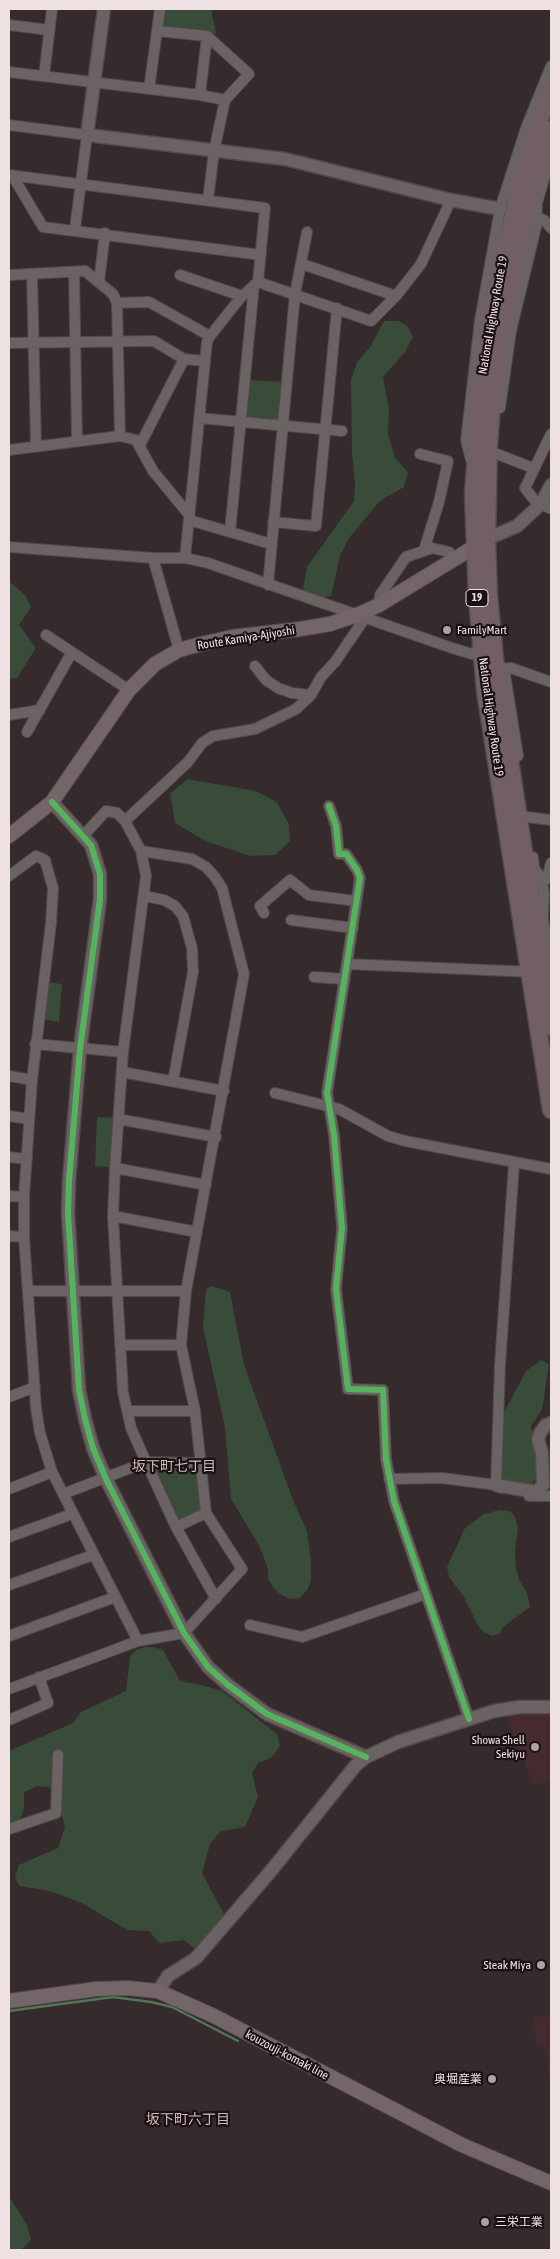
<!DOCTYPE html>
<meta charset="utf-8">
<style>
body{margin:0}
#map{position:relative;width:560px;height:2259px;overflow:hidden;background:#352a2c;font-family:"Asap Condensed",sans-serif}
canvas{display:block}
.frame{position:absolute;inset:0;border:10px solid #efe1e2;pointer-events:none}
</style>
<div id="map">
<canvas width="560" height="2259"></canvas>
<div class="frame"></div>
</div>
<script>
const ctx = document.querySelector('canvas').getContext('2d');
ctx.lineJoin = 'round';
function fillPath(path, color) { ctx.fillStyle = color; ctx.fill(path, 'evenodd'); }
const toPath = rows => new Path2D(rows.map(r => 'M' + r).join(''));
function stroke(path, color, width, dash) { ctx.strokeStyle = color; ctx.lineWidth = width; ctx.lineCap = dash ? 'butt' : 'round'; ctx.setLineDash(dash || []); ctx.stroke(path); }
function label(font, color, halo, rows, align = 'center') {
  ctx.font = font + ' "Asap Condensed","Noto Sans JP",sans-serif'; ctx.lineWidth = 4.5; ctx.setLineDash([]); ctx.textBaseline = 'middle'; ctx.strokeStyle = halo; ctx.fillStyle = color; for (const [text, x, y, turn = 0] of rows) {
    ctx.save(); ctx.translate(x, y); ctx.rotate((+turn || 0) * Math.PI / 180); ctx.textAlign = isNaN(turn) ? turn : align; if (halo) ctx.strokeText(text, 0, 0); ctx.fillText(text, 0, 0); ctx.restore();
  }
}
fillPath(toPath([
 [530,1713,551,1714,551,1780,533,1786,506,1715],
 [533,2016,551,2017,551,2080,549,2080,546,2048,537,2047]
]), '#452b2f');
fillPath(toPath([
 [163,9,211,9,216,34,163,26,161,23],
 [384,321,399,321,408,327,413,337,405,352,383,377,389,410,388,434,395,458,408,472,404,487,380,501,349,538,340,556,331,596,316,598,303,589,307,567,354,501,355,484,352,453,351,380,357,362,371,346],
 [248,380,283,382,280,419,277,421,246,419],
 [9,581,25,595,31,607,19,625,36,648,17,678,9,679],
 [187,779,256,791,277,802,289,825,290,841,275,855,251,856,205,841,175,823,170,794],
 [47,982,62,984,59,1022,42,1019],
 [97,1117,115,1118,111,1167,95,1166],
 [212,1286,230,1292,244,1365,293,1500,307,1531,311,1561,311,1580,307,1590,300,1598,290,1599,280,1594,273,1587,268,1579,268,1569,260,1547,231,1499,225,1428,203,1327,206,1289],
 [541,1360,549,1364,542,1410,531,1426,536,1456,535,1479,530,1486,505,1482,500,1475,502,1416,526,1371],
 [154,1466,196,1466,200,1511,176,1522,152,1469],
 [500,1510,510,1511,515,1517,518,1528,515,1552,516,1567,519,1580,527,1592,530,1607,503,1627,500,1633,493,1636,485,1633,479,1627,464,1597,449,1577,447,1567,465,1528,484,1514],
 [145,1647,154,1647,163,1650,180,1681,202,1685,222,1691,277,1734,280,1746,271,1758,258,1763,252,1773,258,1797,245,1827,221,1831,210,1844,202,1873,225,1916,195,1949,184,1940,159,1943,149,1931,127,1930,82,1903,50,1891,20,1886,15,1878,19,1865,58,1848,65,1827,59,1805,49,1787,37,1786,24,1792,24,1808,20,1819,9,1825,9,1751,73,1723,81,1712,126,1691,130,1656,136,1650],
 [9,2196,27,2225,31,2240,21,2250,9,2250]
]), '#384c39');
stroke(toPath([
 [9,2011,113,1997,151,2002,172,2007,238,2041]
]), '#527655', 2.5);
const minor = toPath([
 [9,25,49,30],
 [157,31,207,36,200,95],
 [207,36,249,74,225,100,214,151,208,200],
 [9,72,200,95,225,100],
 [44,76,52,9],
 [149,89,160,9],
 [9,125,87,135,75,229],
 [9,175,265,208,258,282],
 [12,175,43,227,261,255],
 [532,216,544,220,551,228],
 [302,264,396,296],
 [74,273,77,440],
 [32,274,36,446],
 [9,275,85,271,113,294,117,303,149,302,210,336],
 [180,275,242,296],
 [99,282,105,233],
 [117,303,120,436],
 [9,343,154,341,184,359,205,361],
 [500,408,511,331,536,227,537,203,551,155],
 [199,418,342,431],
 [140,445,184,359],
 [9,450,120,436,136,440,153,471,190,516],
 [420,454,448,461,439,502,424,550],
 [497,454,533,468],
 [471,460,466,440,480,320,500,209,526,128,551,66],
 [541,504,551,509],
 [539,506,525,488,551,434],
 [189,520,271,544],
 [273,522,316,526,337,308],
 [230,532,254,285],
 [9,547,153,558,185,558,208,563,452,648,472,654,481,649],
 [153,558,179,650],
 [185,558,207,342,210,336,242,296,258,282,371,321,396,296,421,264,451,200],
 [268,585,295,294,307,232],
 [379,605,380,595,406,557,432,548,449,552,453,559],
 [46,635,129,690],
 [255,666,266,680,278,688,292,693,311,695],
 [504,668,518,756],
 [499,669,511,668,551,682],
 [9,715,40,710],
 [27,732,72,652],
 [329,806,336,826,339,854,346,854,357,870,360,878,327,1093,334,1135,342,1228,336,1289,348,1389,383,1390,386,1459,394,1501,469,1719],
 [527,817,551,820],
 [125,821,188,762,202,743,213,736,255,729,296,709,311,695,321,677,335,662,365,618],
 [84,835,106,811,117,813,125,821,141,851,146,876,123,1052,115,1168,113,1216,123,1392,131,1428,146,1462,176,1527,216,1599],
 [533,857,534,868,541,878,544,892,543,918,551,975],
 [9,876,36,856,45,860,53,888,51,923,32,1080,24,1197,24,1237,36,1408,40,1433,52,1472,138,1641],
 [540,886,547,878,551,863],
 [145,896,164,900,175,906,183,916,192,948,193,972,173,1081],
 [264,913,260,906,290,880,309,895,356,901],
 [291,920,353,928],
 [347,964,533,972],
 [314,977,345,979],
 [35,1044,123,1052],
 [122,1072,224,1091],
 [9,1076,32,1080],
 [275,1093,339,1109,388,1136,405,1141,551,1169],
 [9,1116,29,1119],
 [118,1119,216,1137],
 [9,1157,27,1159],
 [115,1168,206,1185],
 [9,1196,24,1197],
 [113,1216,197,1232],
 [9,1236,24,1237],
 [28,1291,186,1291],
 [120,1345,181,1345],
 [9,1397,35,1387],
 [127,1411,195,1411],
 [389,1479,442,1478,496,1485,501,1488],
 [496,1485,500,1365,514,1164],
 [9,1489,52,1472],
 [63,1494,146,1462,201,1463],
 [529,1496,551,1496],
 [176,1527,206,1513],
 [9,1537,72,1514],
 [9,1585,93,1555],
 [250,1625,302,1637,426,1594],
 [9,1636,115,1597],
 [9,1689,138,1641,184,1633,242,1569,206,1513,195,1411,181,1345,186,1291,244,974,222,888,215,877,206,867,192,859,141,851],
 [9,1720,48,1703,39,1677],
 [9,1829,56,1813,58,1755]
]);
const tertiary = toPath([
 [104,9,87,135,285,159,451,200,500,209],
 [487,539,517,526,541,504,551,485],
 [52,802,91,845,100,874,100,899,80,1049,69,1181,68,1213,79,1390,85,1419,93,1448,106,1479,184,1633,208,1667,228,1685,267,1714,366,1757],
 [496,1485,536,1492,543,1485,542,1453,538,1440,540,1433,546,1425,551,1423],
 [158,1991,168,1976,196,1958,270,1872,356,1765,366,1757,398,1742,494,1711,520,1707,551,1707]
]);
const secondary = toPath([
 [9,836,52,802,129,690,155,664,179,650,201,644,232,637,300,629,330,624,357,615,379,605,484,541],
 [9,2001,96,1989,127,1988,158,1991,214,2016,462,2145,551,2183]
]);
const trunk = toPath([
 [551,90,537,127,520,185,492,305,483,363,473,494,477,597,485,691,551,1110],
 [551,129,530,195,503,317,494,377,489,446,487,539,489,595,496,669,551,1027]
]);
stroke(minor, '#52494a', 12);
stroke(tertiary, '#52494a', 15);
stroke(secondary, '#52494a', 16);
stroke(trunk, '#52494a', 19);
stroke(minor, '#6b6263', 10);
stroke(tertiary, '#6b6263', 12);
stroke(secondary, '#746668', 14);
stroke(trunk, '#715f63', 16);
stroke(toPath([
 [52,802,91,845,100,874,100,899,80,1049,69,1181,68,1213,79,1390,85,1419,93,1448,106,1479,184,1633,208,1667,228,1685,267,1714,366,1757],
 [329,806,336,826,339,854,346,854,357,870,360,878,327,1093,334,1135,342,1228,336,1289,348,1389,383,1390,386,1459,394,1501,469,1719]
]), '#56b35d', 6);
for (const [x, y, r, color] of [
 [447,630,5,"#aea1a2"],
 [535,1747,5,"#aea1a2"],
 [541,1965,5,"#aea1a2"],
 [492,2079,5,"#aea1a2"],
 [485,2222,5,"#aea1a2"]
]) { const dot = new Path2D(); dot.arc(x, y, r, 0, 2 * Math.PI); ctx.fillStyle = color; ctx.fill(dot); stroke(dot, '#1a1112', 2); }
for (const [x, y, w] of [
 [477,598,22]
]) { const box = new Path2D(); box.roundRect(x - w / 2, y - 8.5, w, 17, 4); ctx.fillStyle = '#1a1112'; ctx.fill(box); stroke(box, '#efe1e2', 1); }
label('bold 11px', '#efe1e2', null, [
 ["19",477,598]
]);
label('12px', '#efe1e2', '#1a1112', [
 ["National Highway Route 19",493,315,-80],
 ["Route Kamiya-Ajiyoshi",246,638,-9],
 ["National Highway Route 19",491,717,82],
 ["kouzouji-komaki line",287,2055,28]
]);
label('12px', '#efe1e2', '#1a1112', [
 ["FamilyMart",457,630,"left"],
 ["Showa Shell",525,1740],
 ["Sekiyu",525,1754],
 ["Steak Miya",531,1965],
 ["奥堀産業",482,2079],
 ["三栄工業",495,2222,"left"]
], 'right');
label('14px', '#d5babd', '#1a1112', [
 ["坂下町七丁目",174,1467],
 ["坂下町六丁目",188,2120]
]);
</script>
